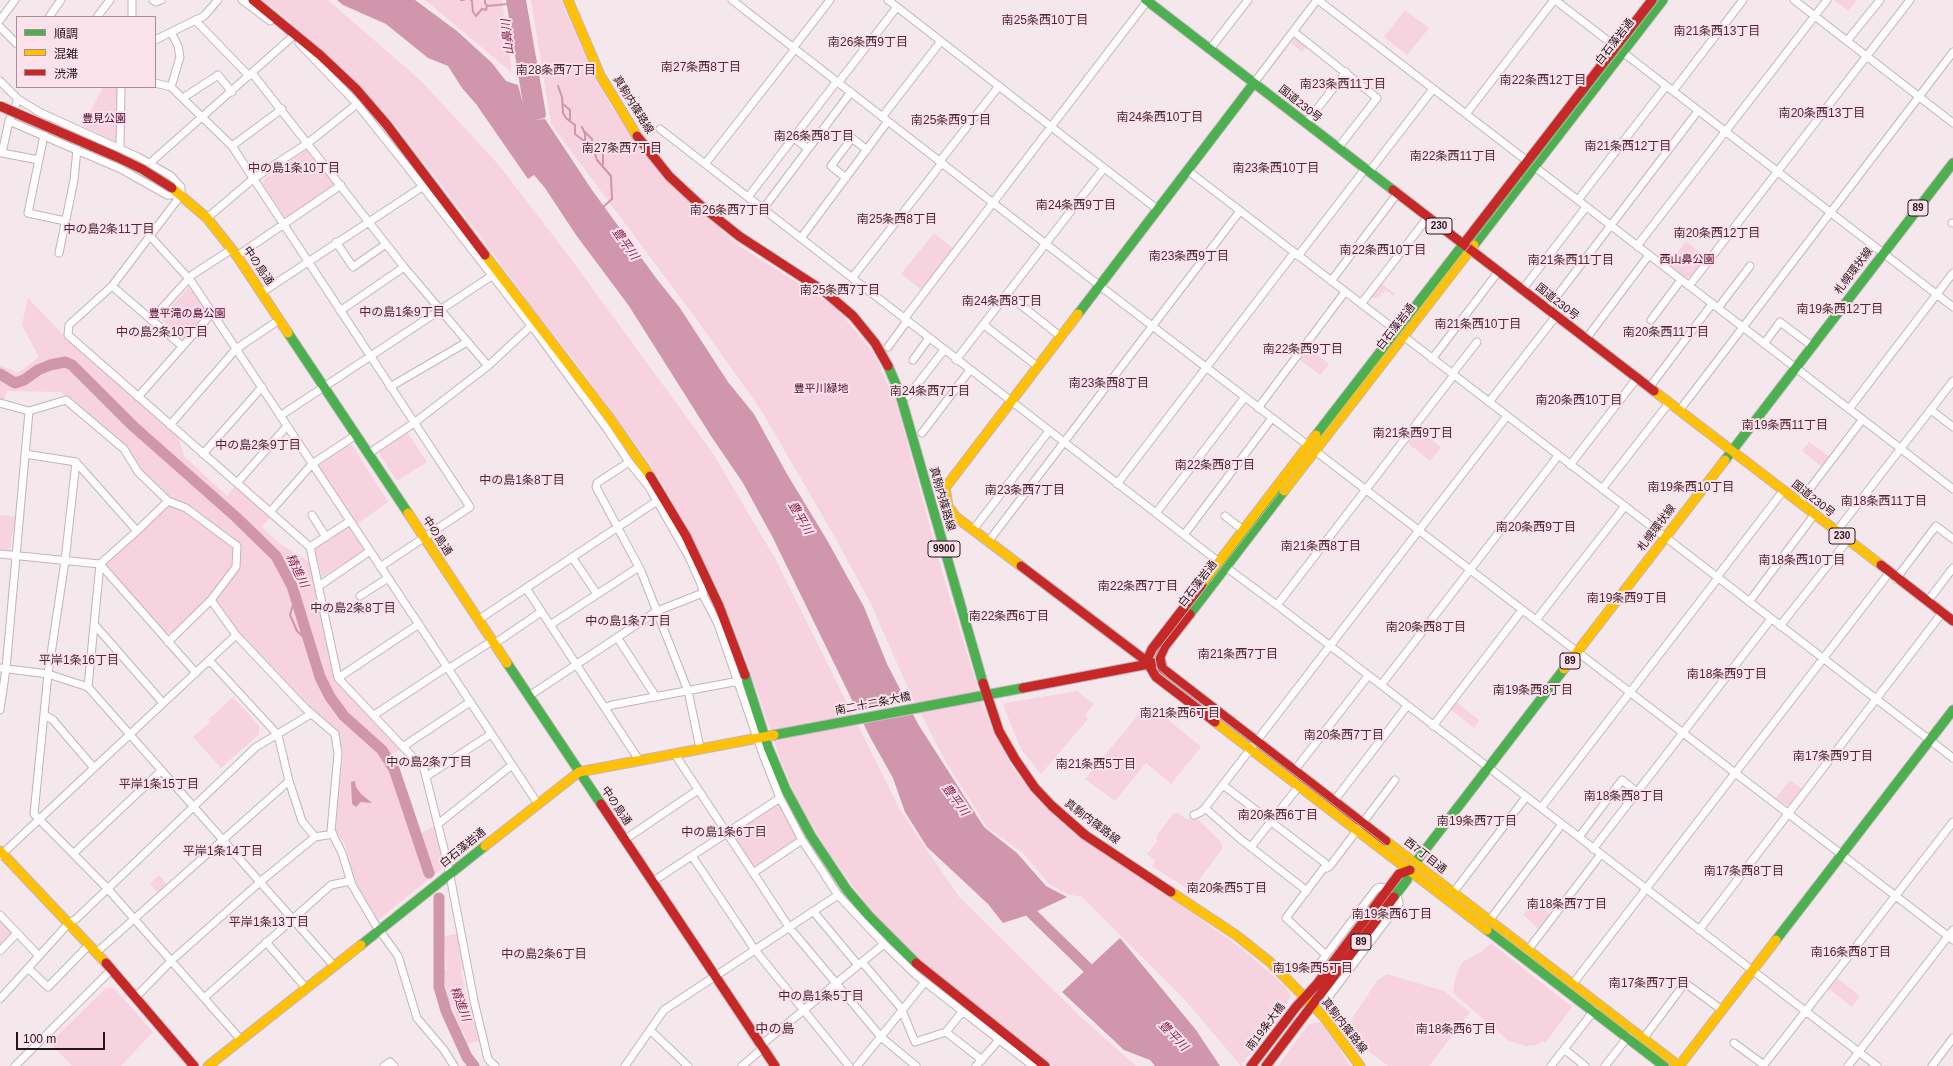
<!DOCTYPE html>
<meta charset="utf-8">
<style>
body{margin:0}
#map{position:relative;width:1953px;height:1066px;overflow:hidden;background:#f5e8ec;font-family:Helvetica,"Noto Sans JP",sans-serif}
canvas{display:block}
.legend{position:absolute;left:16px;top:16px;width:140px;height:72px;box-sizing:border-box;background:#fbe2ea;border:1px solid #a59097;margin:0;padding:5px 7px;list-style:none;font-size:12px;color:#25161b}
.legend li{display:flex;align-items:center;gap:8px;height:20px}
.legend b{width:20px;border:1px solid #a59097}
.scale{position:absolute;left:16px;top:1032px;width:89px;height:18px;box-sizing:border-box;border:2px solid #25161b;border-top:0;padding-left:5px;font-size:12px;line-height:14px;white-space:nowrap;color:#25161b;-webkit-text-stroke:3px #fbe2ea;paint-order:stroke}
</style>
<div id="map">
<canvas width="1953" height="1066"></canvas>
<ul class="legend">
<li><b style="height:5px;background:#4caf50"></b>順調</li>
<li><b style="height:5px;background:#ffc107"></b>混雑</li>
<li><b style="height:5px;background:#c62828"></b>渋滞</li>
</ul>
<div class="scale">100 m</div>
</div>
<script>
const ctx = document.querySelector('canvas').getContext('2d');
ctx.lineJoin = 'round';
function fillPath(path, color) { ctx.fillStyle = color; ctx.fill(path, 'evenodd'); }
const toPath = rows => new Path2D(rows.map(r => 'M' + r).join(''));
function stroke(path, color, width, dash) { ctx.strokeStyle = color; ctx.lineWidth = width; ctx.lineCap = dash ? 'butt' : 'round'; ctx.setLineDash(dash || []); ctx.stroke(path); }
function label(font, color, halo, rows, align = 'center') {
  ctx.font = font + ' Helvetica,"Noto Sans JP",sans-serif'; ctx.lineWidth = 4; ctx.setLineDash([]); ctx.textBaseline = 'middle'; ctx.strokeStyle = halo; ctx.fillStyle = color; for (const [text, x, y, turn = 0] of rows) {
    ctx.save(); ctx.translate(x, y); ctx.rotate((+turn || 0) * Math.PI / 180); ctx.textAlign = isNaN(turn) ? turn : align; if (halo) ctx.strokeText(text, 0, 0); ctx.fillText(text, 0, 0); ctx.restore();
  }
}
fillPath(toPath([
 [262,0,328,0,420,80,498,164,571,259,712,452,776,560,900,810,959,897,1082,1018,1136,1066,1054,1066,935,973,877,919,826,849,796,797,780,759,745,656,719,591,683,520,652,467,577,364,532,308,482,238,393,122,344,69,276,10],
 [425,0,502,0,512,73,455,25],
 [531,0,561,0,588,63,612,108,650,160,683,196,741,247,832,305,843,316,872,351,882,369,881,371,896,401,943,575,982,702,994,734,1015,771,1040,803,1073,833,1182,906,1241,948,1286,987,1291,996,1241,1066,1185,1000,1082,897,1067,894,1049,884,1023,853,987,827,947,764,911,695,871,604,836,539,761,410,697,320,551,124],
 [1834,0,1855,0,1856,1,1848,11],
 [1405,10,1429,28,1407,55,1384,37],
 [1296,37,1307,46,1302,52,1291,43],
 [103,87,118,87,120,144,83,126],
 [306,150,309,151,335,183,334,186,288,216,284,216,263,184,264,179],
 [934,233,954,249,922,290,901,274],
 [1686,241,1706,257,1690,277,1686,278,1668,264],
 [1381,283,1395,294,1394,296,1386,290,1378,297,1372,298,1370,297],
 [189,287,192,287,209,311,186,339,184,339,162,320,162,317],
 [28,298,65,337,178,435,184,456,227,496,235,486,270,517,262,527,280,544,310,562,331,652,335,679,401,749,392,754,412,803,420,834,434,826,445,866,378,920,354,883,345,844,335,831,343,752,337,736,334,730,241,637,215,600,240,568,240,545,188,506,173,499,144,473,128,447,61,392,7,391,4,400,0,399,0,365,18,373,39,357,22,325],
 [1308,347,1329,364,1320,375,1299,359],
 [1418,430,1441,447,1430,461,1408,443],
 [407,432,427,462,397,481,379,453,380,451],
 [1809,442,1830,457,1822,467,1802,451],
 [349,445,352,445,388,502,357,524,319,467,319,465],
 [169,505,184,511,235,548,233,565,203,605,172,633,166,633,106,567,106,564],
 [0,515,17,517,15,533,12,534,10,553,0,552],
 [348,527,350,528,364,549,363,552,322,577,315,551,316,548],
 [1077,691,1094,704,1085,715,1088,719,1041,774,1021,749,1003,705,1005,703],
 [233,697,259,726,259,734,221,768,193,737,210,722,208,720],
 [1456,702,1479,720,1474,728,1450,709],
 [1144,708,1154,708,1201,747,1171,784,1146,763,1115,801,1085,779],
 [1790,780,1802,789,1789,807,1776,798],
 [777,804,779,804,798,840,754,868,733,836,734,833],
 [1178,813,1186,819,1197,818,1221,842,1222,849,1191,891,1152,866,1155,861,1147,854,1157,842,1157,835,1173,814],
 [159,875,170,888,160,896,150,883],
 [1534,901,1550,914,1539,929,1523,915],
 [0,921,11,932,0,946],
 [457,934,464,969,461,970,467,1002,449,1006,443,970,447,969,443,936],
 [1491,943,1572,1007,1545,1043,1543,1041,1536,1045,1526,1046,1509,1041,1453,993,1455,979,1462,962,1481,952],
 [1387,974,1444,991,1470,1012,1429,1066,1388,1066,1359,1044,1347,1026,1377,981],
 [1837,978,1860,996,1852,1007,1829,989],
 [106,988,114,988,153,1032,121,1066,72,1066,50,1043],
 [466,1004,467,1008,472,1007,480,1041,467,1044,463,1030,461,1031,453,1007],
 [1320,1022,1334,1040,1350,1066,1278,1066,1309,1024]
]), '#f6d3de');
fillPath(toPath([
 [337,0,415,0,457,31,492,63,506,81,518,85,523,104,506,0,526,0,546,114,545,118,534,120,545,119,592,190,656,278,680,308,728,382,754,414,787,474,827,540,864,607,887,664,918,724,984,827,1017,853,1046,886,1067,897,1031,914,1003,923,988,904,927,847,905,812,893,778,870,737,773,538,743,483,711,436,629,306,576,235,545,188,534,175,528,179,476,104,462,88,448,66,428,58,386,24,343,5],
 [355,781,356,787,361,794,372,803,361,802,356,807,352,804,351,782],
 [1120,938,1196,1030,1220,1066,1155,1066,1150,1060,1124,1050,1062,992]
]), '#d096ab');
fillPath(toPath([
 [908,701,915,714,861,724,855,711]
]), '#f5e8ec');
stroke(toPath([
 [461,0,464,0],
 [471,0,472,1,473,12,476,16,482,9,486,10,487,6,508,4],
 [485,0,485,3,487,6],
 [558,86,562,97,563,113,566,118,575,125,575,134,593,148,597,160,611,176,612,199,603,207],
 [563,104,570,110,570,120],
 [582,127,585,134,585,143],
 [584,131,592,139,593,148,603,154,603,165],
 [295,598,290,615,297,631,309,642]
]), '#d096ab', 2);
stroke(toPath([
 [0,374,15,383,24,380,38,370,50,365,65,362,72,365,133,426,236,517,276,556,292,586,320,677,330,697,344,716,382,750,394,769,429,873],
 [439,898,439,987,446,1011,467,1057,474,1066],
 [1021,903,1097,977]
]), '#d096ab', 11);
const street = toPath([
 [132,0,132,17],
 [153,0,156,2,161,0],
 [242,0,270,21],
 [732,0,1091,279,1953,940],
 [888,0,1157,209],
 [1318,0,1953,489],
 [1555,0,1953,307],
 [1794,0,1953,123],
 [49,17,61,0],
 [97,17,110,0],
 [0,20,15,0],
 [195,20,249,76],
 [0,27,17,44],
 [1294,32,1377,98,1338,148],
 [155,40,204,16,218,0],
 [1847,41,1880,0],
 [299,43,357,104,409,169,537,333,607,429,629,462,649,487,689,557,701,584,704,597,718,624,762,752,780,798,802,840,838,895,884,944,916,975,1033,1066],
 [793,48,830,0],
 [1210,49,1248,0],
 [252,73,404,267,488,366],
 [0,81,18,99,39,112,138,157,171,176,181,187,181,195,112,286,69,325,68,335,310,547,338,678,424,769,448,865,474,1001,488,1059,495,1066],
 [155,83,171,87,232,146,470,507,380,567],
 [838,83,897,7],
 [1254,83,1317,0],
 [171,87,180,57,178,46,171,32],
 [1673,91,1743,0],
 [183,98,218,75,232,92],
 [18,99,9,121,2,153,39,160],
 [1466,114,1554,0],
 [882,117,941,41],
 [9,121,121,169,167,195,181,195],
 [1306,123,1346,72],
 [660,129,1219,562,1277,605,1877,1066],
 [44,135,28,213,65,221],
 [793,137,808,149],
 [232,146,282,109],
 [120,148,121,87],
 [940,161,999,86],
 [150,163,292,37],
 [705,164,795,49],
 [1187,170,1953,758],
 [1369,172,1433,89],
 [846,178,831,166,852,138,867,150],
 [748,197,837,81],
 [1578,200,1666,86],
 [763,209,851,92],
 [207,218,253,179,308,143,357,104],
 [1952,223,1953,223],
 [150,236,191,281,538,804],
 [801,238,888,121],
 [336,242,353,267,386,244],
 [1637,246,1827,0],
 [59,253,74,180,77,149],
 [237,256,341,185],
 [1298,256,1365,169],
 [852,278,942,163],
 [1331,281,1397,194],
 [112,286,182,346],
 [1689,286,1910,0],
 [1522,290,1586,207],
 [261,293,422,187],
 [1007,294,1060,336],
 [1361,304,1428,217],
 [1718,308,1750,266],
 [1547,309,1698,111],
 [340,311,404,267],
 [904,319,1148,0],
 [151,320,192,275,232,249],
 [1651,320,1681,280],
 [984,325,1037,366],
 [1586,339,1649,255],
 [1764,344,1780,322,1812,346],
 [888,347,907,321],
 [1432,359,1498,272],
 [913,360,929,338],
 [956,360,1104,168],
 [1452,374,1477,342],
 [390,387,467,342],
 [1649,388,1712,304],
 [908,396,944,350],
 [138,397,212,313],
 [1489,402,1556,316],
 [0,403,29,411,66,400,124,449,138,472,168,501,137,531,100,564,88,687],
 [1258,408,1345,292],
 [1849,409,1953,273],
 [1931,410,1953,427],
 [1679,411,1953,52],
 [280,416,493,275],
 [170,425,236,349,279,320],
 [922,433,970,370],
 [25,454,76,462,137,531],
 [203,454,262,387],
 [368,454,414,423,488,366,531,326],
 [76,462,65,561,48,674,34,814,107,888,241,1040],
 [629,462,597,483,596,487,641,571,688,691,700,748],
 [1570,465,1637,378],
 [237,483,287,426],
 [1117,484,1294,253],
 [1602,489,1669,403],
 [168,501,186,508,237,546,236,567,211,600],
 [1799,503,1862,420],
 [270,512,312,464,356,435],
 [1156,513,1245,397],
 [312,515,326,537],
 [1225,516,1243,530],
 [973,530,1049,431],
 [1836,532,1953,381],
 [1184,535,1272,418],
 [988,542,1240,211],
 [310,547,350,521],
 [0,554,100,564,196,673],
 [572,557,597,594],
 [1717,577,1783,491],
 [1896,579,1936,526,1953,539],
 [319,586,370,551],
 [526,588,639,760],
 [360,596,388,578],
 [1749,602,1814,515],
 [1927,602,1953,568],
 [1277,605,1454,375],
 [478,620,657,501],
 [1536,620,1625,506],
 [94,624,163,703],
 [550,625,639,567],
 [1780,626,1847,541],
 [617,637,656,697],
 [168,642,211,600,236,635,305,708,335,734,338,753,331,831,342,853,352,885,375,924,398,956,417,1018,444,1050,454,1066],
 [494,644,541,612],
 [209,660,278,735,289,781,302,821,315,837],
 [0,668,48,674,88,687,334,966],
 [448,669,492,641],
 [338,678,419,624],
 [1381,685,1558,456],
 [529,696,657,611,703,593],
 [605,708,612,705,739,681],
 [0,710,6,669,29,411],
 [45,715,53,720,94,768],
 [374,715,447,667],
 [1433,726,1522,610],
 [404,746,470,702],
 [674,753,789,927,881,1037,916,1066],
 [1294,771,1368,676],
 [427,776,491,734],
 [1223,785,1325,863,1327,868],
 [1334,801,1407,706],
 [1205,808,1239,838,1307,891],
 [1541,808,1718,578],
 [1194,815,1201,812,1205,808,1507,416],
 [438,824,512,765],
 [1579,837,1622,780,1637,792],
 [624,840,698,790],
 [1251,847,1299,786],
 [1593,849,1771,619],
 [74,853,161,771],
 [0,856,236,635],
 [692,856,755,950,849,1066],
 [753,873,802,840],
 [652,882,780,798],
 [1453,893,1526,797],
 [813,911,858,965],
 [0,915,39,956],
 [1489,921,1562,824],
 [1699,930,1942,613],
 [266,942,306,988],
 [1528,950,1601,854],
 [0,951,17,933],
 [97,952,289,781],
 [1326,955,1286,918,1323,869,1330,866,1395,780],
 [862,962,901,1008,915,1042,946,1032,962,1012],
 [28,968,48,987,89,945],
 [1319,969,1317,967,1376,889,1380,887,1389,889],
 [1572,985,1889,573],
 [136,997,171,961,260,882,315,837,333,834],
 [204,998,331,885,350,881],
 [0,999,69,923,76,919,256,747,311,714],
 [1327,999,1399,904,1397,894],
 [650,1030,688,1066],
 [946,1032,982,1060],
 [1643,1039,1685,983,1722,1010],
 [1734,1043,1764,1065],
 [760,1046,884,944],
 [1564,1049,1585,1066],
 [15,1066,112,969],
 [384,1066,390,1062,394,1066],
 [625,1066,664,1010,838,895],
 [742,1066,762,1049],
 [857,1066,925,982],
 [976,1066,999,1040],
 [1551,1066,1596,1008],
 [1605,1066,1630,1034],
 [1763,1066,1953,822],
 [1848,1066,1953,930],
 [1932,1066,1953,1038]
]);
const fast = toPath([
 [1146,0,1393,190],
 [1474,245,1663,0],
 [1078,314,1254,83],
 [288,333,408,513],
 [888,366,900,394,983,683],
 [1316,435,1465,242],
 [1725,460,1953,163],
 [1190,614,1284,491],
 [507,663,601,804],
 [745,675,768,747,786,790,811,836,847,890,869,916,916,963],
 [774,735,1023,688],
 [1394,897,1407,880,1410,870,1415,863,1564,669],
 [1487,930,1664,1066],
 [1776,940,1953,710],
 [361,945,485,846]
]);
const slow = toPath([
 [568,0,600,75,637,136],
 [172,188,207,218,237,256,288,333],
 [485,255,608,416,650,476],
 [1654,391,1881,565],
 [1284,491,1474,245],
 [408,513,507,663],
 [1021,566,956,517,948,506,945,488,1078,314],
 [1202,584,1316,435],
 [1564,669,1725,460],
 [1215,722,1487,930],
 [1386,841,1679,1066],
 [485,846,579,772,774,735],
 [0,851,106,963],
 [1171,892,1236,935,1270,962,1324,1017,1360,1066],
 [208,1066,361,945],
 [1679,1066,1776,940]
]);
const jam = toPath([
 [253,0,320,55,356,89,387,125,485,255],
 [637,136,669,176,699,204,739,236,825,292,853,316,875,343,888,366],
 [1393,190,1654,391],
 [1465,242,1652,0],
 [650,476,686,536,719,606,745,675],
 [1881,565,1953,621],
 [1021,566,1149,663],
 [1202,584,1152,649,1148,658,1150,667,1156,677,1215,722],
 [1190,614,1165,646,1160,657,1162,668,1386,841],
 [983,683,999,731,1015,759,1035,788,1052,806,1085,835,1171,892],
 [1023,688,1154,663],
 [601,804,775,1066],
 [106,963,194,1066],
 [916,963,1045,1066],
 [1251,1066,1296,1007,1317,984,1399,874,1410,870],
 [1266,1066,1394,897]
]);
stroke(street, '#c2b5b9', 9);
stroke(fast, '#c2b5b9', 11);
stroke(slow, '#c2b5b9', 11);
stroke(jam, '#c2b5b9', 11);
stroke(street, '#fefcfc', 7);
stroke(fast, '#4caf50', 9);
stroke(slow, '#ffc107', 9);
stroke(jam, '#c62828', 9);
stroke(toPath([
 [1659,0,1161,646,1155,658,1157,668,1168,678,1674,1066]
]), '#beb9bb', 1);
const jamBridge = toPath([
 [0,106,117,157,142,169,172,188]
]);
stroke(jamBridge, '#c2b5b9', 11, []);
stroke(jamBridge, '#c62828', 9);
for (const [x, y, w] of [
 [1918,208,20],
 [1439,226,26],
 [1842,536,26],
 [944,549,32],
 [1570,661,20],
 [1361,942,20]
]) { const box = new Path2D(); box.roundRect(x - w / 2, y - 8, w, 16, 3); ctx.fillStyle = '#fbe2ea'; ctx.fill(box); stroke(box, '#25161b', 1); }
label('bold 10px', '#25161b', null, [
 ["89",1918,208],
 ["230",1439,226],
 ["230",1842,536],
 ["9900",944,549],
 ["89",1570,661],
 ["89",1361,942]
]);
label('11px', '#25161b', '#fbe2ea', [
 ["白石藻岩通",1615,42,-52],
 ["国道230号",1300,104,38],
 ["真駒内篠路線",633,105,58],
 ["中の島通",258,266,56],
 ["札幌環状線",1854,271,-53],
 ["国道230号",1557,302,38],
 ["白石藻岩通",1396,327,-52],
 ["真駒内篠路線",942,499,74],
 ["国道230号",1813,499,38],
 ["札幌環状線",1657,528,-53],
 ["中の島通",437,536,57],
 ["白石藻岩通",1198,584,-52],
 ["南二十二条大橋",873,704,-11],
 ["中の島通",616,806,56],
 ["真駒内篠路線",1092,822,37],
 ["白石藻岩通",463,848,-39],
 ["西7丁目通",1425,856,38],
 ["真駒内篠路線",1344,1026,52],
 ["南19条大橋",1266,1027,-53]
]);
label('11px', '#4f062a', '#fbe2ea', [
 ["豊見公園",104,119],
 ["西山鼻公園",1687,260],
 ["豊平滝の島公園",187,314],
 ["豊平川緑地",821,389]
]);
label('12px', '#492935', '#fbe2ea', [
 ["南25条西10丁目",1045,21],
 ["南21条西13丁目",1717,32],
 ["南26条西9丁目",868,43],
 ["南27条西8丁目",701,68],
 ["南28条西7丁目",556,71],
 ["南22条西12丁目",1543,81],
 ["南23条西11丁目",1343,85],
 ["南20条西13丁目",1822,114],
 ["南24条西10丁目",1160,118],
 ["南25条西9丁目",951,121],
 ["南26条西8丁目",814,137],
 ["南21条西12丁目",1628,147],
 ["南27条西7丁目",622,149],
 ["南22条西11丁目",1453,157],
 ["中の島1条10丁目",294,169],
 ["南23条西10丁目",1276,169],
 ["南24条西9丁目",1076,206],
 ["南26条西7丁目",730,211],
 ["南25条西8丁目",897,220],
 ["中の島2条11丁目",109,230],
 ["南20条西12丁目",1717,234],
 ["南22条西10丁目",1383,251],
 ["南23条西9丁目",1189,257],
 ["南21条西11丁目",1571,261],
 ["南25条西7丁目",840,291],
 ["南24条西8丁目",1002,302],
 ["南19条西12丁目",1840,310],
 ["中の島1条9丁目",402,313],
 ["南21条西10丁目",1478,325],
 ["中の島2条10丁目",162,333],
 ["南20条西11丁目",1666,333],
 ["南22条西9丁目",1303,350],
 ["南23条西8丁目",1109,384],
 ["南24条西7丁目",930,392],
 ["南20条西10丁目",1579,401],
 ["南19条西11丁目",1785,426],
 ["南21条西9丁目",1413,434],
 ["中の島2条9丁目",258,446],
 ["南22条西8丁目",1215,466],
 ["中の島1条8丁目",522,481],
 ["南19条西10丁目",1691,488],
 ["南23条西7丁目",1025,491],
 ["南18条西11丁目",1884,502],
 ["南20条西9丁目",1536,528],
 ["南21条西8丁目",1321,547],
 ["南18条西10丁目",1802,561],
 ["南22条西7丁目",1138,587],
 ["南19条西9丁目",1627,599],
 ["中の島2条8丁目",353,609],
 ["南22条西6丁目",1009,617],
 ["中の島1条7丁目",628,622],
 ["南20条西8丁目",1426,628],
 ["南21条西7丁目",1238,655],
 ["平岸1条16丁目",79,661],
 ["南18条西9丁目",1727,675],
 ["南19条西8丁目",1533,691],
 ["南21条西6丁目",1180,714],
 ["南20条西7丁目",1344,736],
 ["南17条西9丁目",1833,757],
 ["中の島2条7丁目",429,763],
 ["南21条西5丁目",1096,765],
 ["平岸1条15丁目",159,785],
 ["南18条西8丁目",1624,797],
 ["南20条西6丁目",1278,816],
 ["南19条西7丁目",1477,822],
 ["中の島1条6丁目",724,833],
 ["平岸1条14丁目",223,852],
 ["南17条西8丁目",1744,872],
 ["南20条西5丁目",1227,889],
 ["南18条西7丁目",1567,905],
 ["南19条西6丁目",1392,915],
 ["平岸1条13丁目",269,923],
 ["南16条西8丁目",1851,953],
 ["中の島2条6丁目",544,955],
 ["南19条西5丁目",1313,969],
 ["南17条西7丁目",1649,984],
 ["中の島1条5丁目",821,997],
 ["南18条西6丁目",1456,1030]
]);
label('italic 12px', '#82254e', '#fbe2ea', [
 ["山鼻川",508,37,-96],
 ["豊平川",625,244,55],
 ["豊平川",800,518,60],
 ["精進川",297,571,64],
 ["豊平川",955,800,54],
 ["精進川",460,1004,69],
 ["豊平川",1173,1036,46]
]);
label('13px', '#492935', '#fbe2ea', [
 ["中の島",775,1029]
]);
</script>
